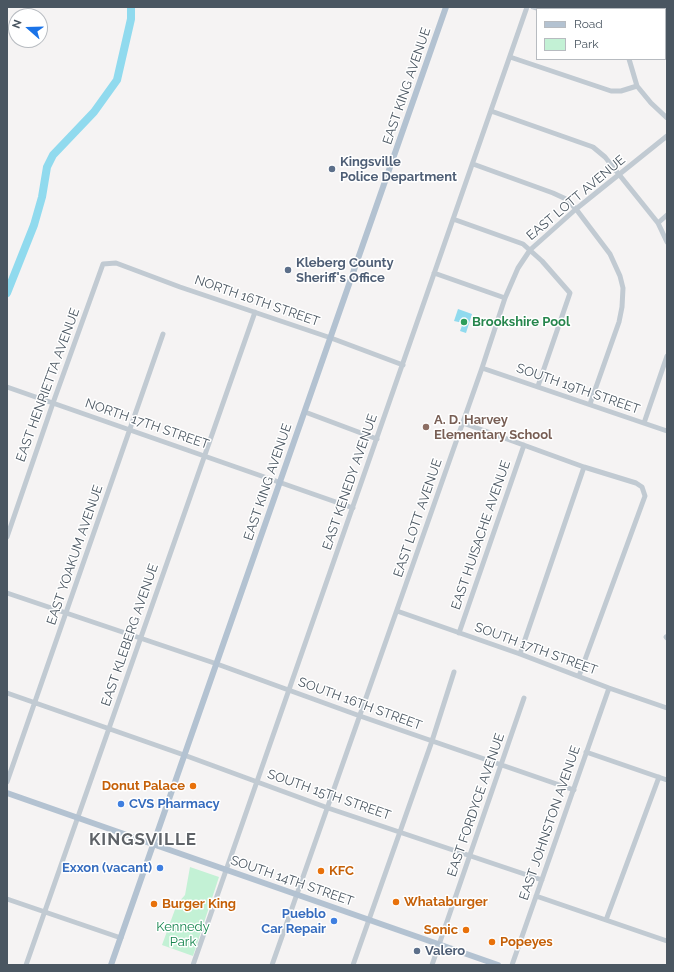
<!DOCTYPE html>
<style>
body{margin:0}
#map{position:relative;width:674px;height:972px;overflow:hidden;background:#f5f3f3;font-family:Raleway,sans-serif}
canvas{display:block}
.frame{position:absolute;inset:0;border:8px solid #4a5661;pointer-events:none}
.legend{position:absolute;left:536px;top:8px;width:130px;height:52px;box-sizing:border-box;background:#fff;border:1px solid #b7bbc0;margin:0;padding:5px 7px;list-style:none;font-size:12px;color:#4a5661}
.legend li{display:flex;align-items:center;gap:8px;height:20px}
.legend b{width:20px;border:1px solid #b7bbc0}
.north{position:absolute;left:8px;top:8px;width:40px;height:40px;box-sizing:border-box;background:#fff;border:1px solid #b7bbc0;border-radius:50%;rotate:290deg;font-size:11px;font-weight:700;line-height:16px;text-align:center;color:#4a5661}
.north::after{content:'';display:block;margin:auto;width:14px;height:18px;background:#1a73e8;clip-path:polygon(50% 0,100% 100%,50% 72%,0 100%)}
</style>
<div id="map">
<canvas width="674" height="972"></canvas>
<div class="frame"></div>
<ul class="legend">
<li><b style="height:5px;background:#b3c2d1"></b>Road</li>
<li><b style="height:11px;background:#c3f1d5"></b>Park</li>
</ul>
<div class="north">N</div>
</div>
<script>
const ctx = document.querySelector('canvas').getContext('2d');
ctx.lineJoin = 'round';
function fillPath(path, color) { ctx.fillStyle = color; ctx.fill(path, 'evenodd'); }
const toPath = rows => new Path2D(rows.map(r => 'M' + r).join(''));
function stroke(path, color, width, dash) { ctx.strokeStyle = color; ctx.lineWidth = width; ctx.lineCap = dash ? 'butt' : 'round'; ctx.setLineDash(dash || []); ctx.stroke(path); }
function label(font, color, halo, rows, align = 'center') {
  ctx.font = font + ' Raleway,sans-serif'; ctx.lineWidth = 3; ctx.setLineDash([]); ctx.textBaseline = 'middle'; ctx.strokeStyle = halo; ctx.fillStyle = color; for (const [text, x, y, turn = 0] of rows) {
    ctx.save(); ctx.translate(x, y); ctx.rotate((+turn || 0) * Math.PI / 180); ctx.textAlign = isNaN(turn) ? turn : align; if (halo) ctx.strokeText(text, 0, 0); ctx.fillText(text, 0, 0); ctx.restore();
  }
}
fillPath(toPath([
 [190,867,219,877,193,956,162,945,177,904,185,895]
]), '#c3f1d5');
fillPath(toPath([
 [458,309,472,314,466,333,460,331,463,323,454,321]
]), '#90daee');
stroke(toPath([
 [7,293,34,225,42,197,47,167,53,155,94,112,117,80,131,19,131,7]
]), '#90daee', 8);
stroke(toPath([
 [533,7,539,9],
 [634,9,635,7],
 [510,57,611,91,621,91,637,86],
 [629,59,637,86,651,103,667,118],
 [491,111,593,147,605,157,642,203,658,223,667,242],
 [473,164,553,193,566,199,576,209,610,254,620,276,623,288,622,307,619,322,590,404],
 [453,219,523,244,542,261,570,293,538,386],
 [658,223,667,215],
 [434,273,505,298],
 [482,368,667,431],
 [7,387,353,508],
 [305,412,377,439],
 [463,423,584,467,636,483,642,487,645,496,579,676],
 [644,423,667,356],
 [7,537,53,403,103,264,116,263,180,287,331,338,403,365],
 [7,593,217,664,360,716,574,790],
 [397,611,520,654,609,688,667,708],
 [459,633,524,445],
 [666,637,667,638],
 [520,654,584,467],
 [7,693,184,755,328,808,542,880],
 [586,752,667,780],
 [7,782,163,334],
 [536,896,667,941],
 [7,899,121,938],
 [606,920,659,777],
 [26,965,255,312],
 [193,965,527,7],
 [272,965,482,368,505,298,518,268,530,250,576,209,667,136],
 [353,965,432,741,454,672],
 [432,965,524,698],
 [512,965,609,688]
]), '#c1cad2', 5);
stroke(toPath([
 [7,793,498,965],
 [111,965,446,7]
]), '#b3c2d1', 6);
for (const [x, y, r, color] of [
 [332,169,4,"#5c6f8a"],
 [288,270,4,"#5c6f8a"],
 [464,322,4,"#2e9e5b"],
 [426,427,4,"#8d6e63"],
 [193,786,4,"#e8710a"],
 [121,804,4,"#3f7fe0"],
 [160,868,4,"#3f7fe0"],
 [321,871,4,"#e8710a"],
 [396,902,4,"#e8710a"],
 [154,904,4,"#e8710a"],
 [334,921,4,"#3f7fe0"],
 [466,930,4,"#e8710a"],
 [492,942,4,"#e8710a"],
 [417,951,4,"#5c6f8a"]
]) { const dot = new Path2D(); dot.arc(x, y, r, 0, 2 * Math.PI); ctx.fillStyle = color; ctx.fill(dot); stroke(dot, '#fff', 1.5); }
label('13px', '#4a5661', '#fff', [
 ["EAST KING AVENUE",407,86,-71],
 ["EAST LOTT AVENUE",576,198,-40],
 ["NORTH 16TH STREET",257,301,19],
 ["EAST HENRIETTA AVENUE",48,385,-70],
 ["SOUTH 19TH STREET",578,389,19],
 ["NORTH 17TH STREET",147,424,19],
 ["EAST KING AVENUE",268,482,-71],
 ["EAST KENEDY AVENUE",350,482,-71],
 ["EAST LOTT AVENUE",418,518,-71],
 ["EAST HUISACHE AVENUE",481,535,-71],
 ["EAST YOAKUM AVENUE",75,555,-71],
 ["EAST KLEBERG AVENUE",130,635,-71],
 ["SOUTH 17TH STREET",536,649,20],
 ["SOUTH 16TH STREET",360,704,20],
 ["SOUTH 15TH STREET",329,795,19],
 ["EAST FORDYCE AVENUE",476,805,-71],
 ["EAST JOHNSTON AVENUE",550,823,-71],
 ["SOUTH 14TH STREET",292,881,19]
]);
label('bold 13px', '#4e5e75', '#fff', [
 ["Kingsville",340,162],
 ["Police Department",340,177],
 ["Kleberg County",296,263],
 ["Sheriff's Office",296,278],
 ["Valero",425,951]
], 'left');
label('bold 13px', '#27864d', '#fff', [
 ["Brookshire Pool",472,322]
], 'left');
label('bold 13px', '#785e54', '#fff', [
 ["A. D. Harvey",434,420],
 ["Elementary School",434,435]
], 'left');
label('bold 13px', '#c56008', '#fff', [
 ["Donut Palace",185,786,"right"],
 ["KFC",329,871],
 ["Whataburger",404,902],
 ["Burger King",162,904],
 ["Sonic",458,930,"right"],
 ["Popeyes",500,942]
], 'left');
label('bold 13px', '#366cbe', '#fff', [
 ["CVS Pharmacy",129,804,"left"],
 ["Exxon (vacant)",152,868],
 ["Pueblo",326,914],
 ["Car Repair",326,929]
], 'right');
label('13px', '#17864f', '#fff', [
 ["Kennedy",183,927],
 ["Park",183,942]
]);
ctx.letterSpacing = '1px';
label('bold 17px', '#5f6368', '#fff', [
 ["KINGSVILLE",143,840]
]);
ctx.letterSpacing = '0px';
</script>
